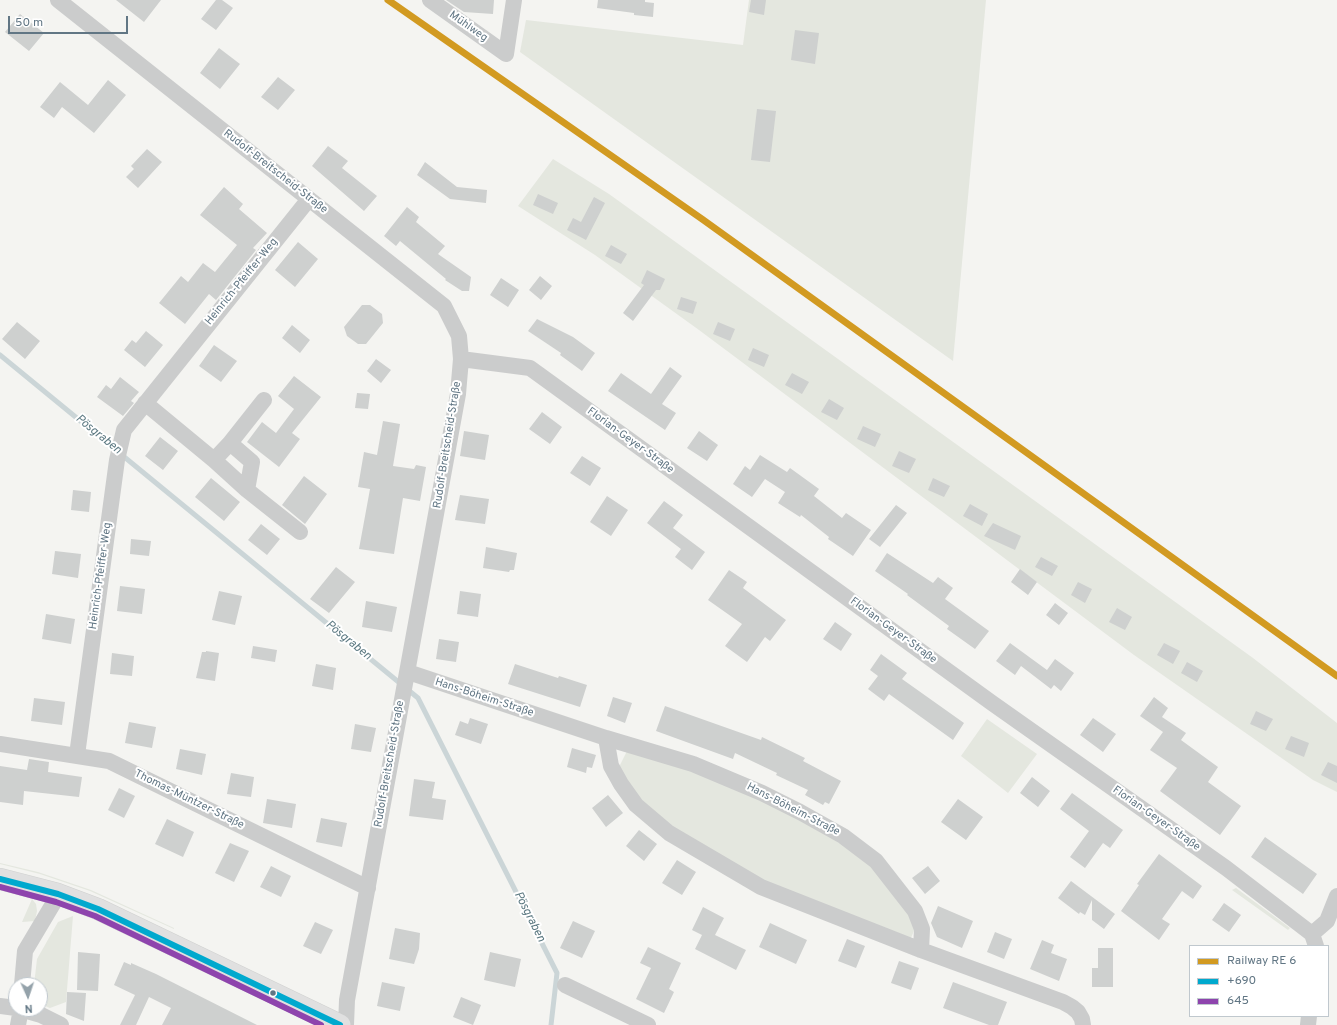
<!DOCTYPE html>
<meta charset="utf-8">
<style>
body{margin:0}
#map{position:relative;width:1337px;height:1025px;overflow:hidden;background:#f4f4f1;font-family:Overpass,sans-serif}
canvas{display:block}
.legend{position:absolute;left:1189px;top:945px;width:140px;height:72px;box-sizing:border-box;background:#fff;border:1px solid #c0c8ce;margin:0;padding:5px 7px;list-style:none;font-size:12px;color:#617684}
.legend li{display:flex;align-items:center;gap:8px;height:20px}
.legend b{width:20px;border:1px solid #c0c8ce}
.north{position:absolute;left:8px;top:977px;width:40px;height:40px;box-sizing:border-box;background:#fff;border:1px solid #c0c8ce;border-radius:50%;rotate:177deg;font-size:11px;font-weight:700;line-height:16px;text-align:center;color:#617684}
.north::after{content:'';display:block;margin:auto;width:14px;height:18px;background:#94a2aa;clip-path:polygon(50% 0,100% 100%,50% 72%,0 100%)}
.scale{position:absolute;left:8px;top:16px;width:120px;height:18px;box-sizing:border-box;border:2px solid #617684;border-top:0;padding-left:5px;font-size:12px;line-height:14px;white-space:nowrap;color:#617684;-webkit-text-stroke:3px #fff;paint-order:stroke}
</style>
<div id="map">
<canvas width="1337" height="1025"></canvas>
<ul class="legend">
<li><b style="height:5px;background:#d29a21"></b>Railway RE 6</li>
<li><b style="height:5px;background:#00a9ce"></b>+690</li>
<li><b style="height:5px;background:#8e44ad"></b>645</li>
</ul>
<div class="north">N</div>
<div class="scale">50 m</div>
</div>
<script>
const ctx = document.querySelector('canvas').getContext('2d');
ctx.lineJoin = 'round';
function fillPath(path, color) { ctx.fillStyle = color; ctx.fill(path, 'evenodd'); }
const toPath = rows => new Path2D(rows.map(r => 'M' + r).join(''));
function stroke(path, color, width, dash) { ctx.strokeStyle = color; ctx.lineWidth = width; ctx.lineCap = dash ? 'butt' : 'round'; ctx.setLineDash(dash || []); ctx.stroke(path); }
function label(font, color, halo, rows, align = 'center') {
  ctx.font = font + ' Overpass,sans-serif'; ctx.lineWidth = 4; ctx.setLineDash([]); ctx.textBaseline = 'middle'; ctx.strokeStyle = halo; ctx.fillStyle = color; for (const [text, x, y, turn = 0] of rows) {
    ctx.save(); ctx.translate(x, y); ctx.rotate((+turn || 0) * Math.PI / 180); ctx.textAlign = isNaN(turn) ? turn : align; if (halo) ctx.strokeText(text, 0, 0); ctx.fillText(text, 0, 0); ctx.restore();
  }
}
fillPath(toPath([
 [749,0,986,0,953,361,520,52,526,20,743,45],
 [553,159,609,194,1253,658,1337,723,1337,792,1313,780,1134,655,699,330,595,255,518,206],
 [987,719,1037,754,1008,793,961,756],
 [627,751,692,769,799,815,872,865,900,897,915,928,911,938,765,882,674,831,644,804,618,769],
 [0,863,38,872,91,890,174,928,174,929,90,891,40,874,0,864],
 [1236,888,1290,928,1288,930,1232,890],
 [32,899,36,904,37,911,35,921,22,922],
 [73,916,66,1002,50,1008,40,1004,40,985,34,985,37,959,58,922]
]), '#e4e7df');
stroke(toPath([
 [0,355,418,698,557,973,551,1025]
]), '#cbd5d7', 5);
fillPath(toPath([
 [116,0,161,0,144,22],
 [216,0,222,0,233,8,216,30,201,19],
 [446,0,494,0,493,14,464,12],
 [598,0,645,0,645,2,654,3,653,17,634,15,634,13,597,8],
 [751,0,766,0,764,15,749,12],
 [20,14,44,33,29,51,5,32],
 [795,30,819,33,815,64,791,60],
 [219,48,240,64,220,89,200,73],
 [278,77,295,90,278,110,261,97],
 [108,80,126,95,94,133,62,107,54,118,40,107,60,82,88,105],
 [757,109,776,111,770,162,751,160],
 [328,146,348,161,342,168,377,196,364,211,312,166],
 [147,149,162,162,138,188,126,177,134,169,131,166],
 [425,162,457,187,487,190,486,203,450,199,417,175],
 [224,187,243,204,239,209,267,233,253,248,256,250,216,300,209,294,185,324,159,303,181,276,188,282,203,263,215,272,237,245,200,215],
 [538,194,558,203,553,214,533,205],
 [594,197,605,203,586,240,567,230,573,218,581,222],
 [407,207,419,217,416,222,445,246,438,254,471,277,469,291,462,291,445,280,446,279,400,241,396,246,384,236],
 [298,242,318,259,295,287,275,270],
 [611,245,627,254,621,264,605,256],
 [647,270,665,279,660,290,656,290,633,321,623,313,644,285,641,283],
 [540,276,552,286,541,300,529,290],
 [501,278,519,290,508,307,490,295],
 [681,297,697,302,693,314,677,309],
 [362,305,370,305,382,314,383,323,366,344,358,344,347,336,344,327],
 [537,319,573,337,595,353,582,371,560,355,561,353,528,331],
 [17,322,40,341,25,359,2,339],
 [718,322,735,329,730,341,713,334],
 [292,325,310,340,300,353,282,338],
 [146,331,163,345,145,367,124,350,132,340,136,343],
 [214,345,237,361,221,382,199,366],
 [753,348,769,355,764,367,748,360],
 [376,359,391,370,381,383,367,371],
 [670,367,682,376,662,404,676,413,665,430,608,391,621,373,651,394],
 [792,373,809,382,802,394,785,385],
 [294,376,321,397,292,433,300,439,279,467,247,442,262,422,276,433,294,409,278,396],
 [120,377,139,392,131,401,134,403,123,416,97,397,106,385,111,389],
 [357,393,370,394,368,409,355,408],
 [829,399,844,408,837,420,821,412],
 [542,412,562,427,550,444,529,429],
 [383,421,400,424,393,466,414,469,416,465,426,467,420,501,403,498,394,554,359,549,370,489,358,487,364,452,377,455],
 [863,426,881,434,875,447,857,439],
 [464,431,489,435,485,460,460,456],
 [699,431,718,445,707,461,687,448],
 [160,437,178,451,163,470,145,456],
 [899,451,916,459,909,473,892,466],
 [760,455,787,472,790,468,819,489,814,496,842,518,846,513,871,530,853,556,828,539,829,537,801,515,800,517,778,503,785,492,765,479,752,497,733,484,745,466,750,470],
 [582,456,601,468,590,486,570,473],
 [304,476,327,494,305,524,282,505],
 [211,478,240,502,224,521,195,497],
 [933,478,950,486,944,497,928,490],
 [73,490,91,492,89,512,71,510],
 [460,495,489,499,485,524,455,520],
 [607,496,628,510,611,536,590,522],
 [664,501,683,515,673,528,705,552,692,570,675,557,681,549,647,523],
 [970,504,988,514,982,526,963,516],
 [896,505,907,513,880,547,869,539],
 [993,523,1021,536,1015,550,984,536],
 [261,524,280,539,267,555,248,540],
 [131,539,151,541,149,556,130,554],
 [486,547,517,553,514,570,510,570,509,572,483,568],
 [55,551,81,554,78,578,52,574],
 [887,553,933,583,938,577,953,588,945,599,989,631,975,649,947,629,949,626,907,595,908,594,875,571],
 [1041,557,1058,566,1052,576,1035,567],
 [336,567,355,582,329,613,310,599],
 [1020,569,1037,582,1028,595,1011,582],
 [729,570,747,582,743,588,786,620,770,641,765,637,747,662,725,646,742,624,708,600],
 [1078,582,1092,589,1085,603,1071,595],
 [120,586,145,589,142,614,117,611],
 [219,591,242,596,235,625,212,620],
 [460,591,481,594,478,617,457,614],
 [366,601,397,607,392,632,362,627],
 [1055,603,1068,613,1059,625,1046,615],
 [1117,608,1132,617,1125,630,1109,622],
 [46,614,75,619,71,644,42,639],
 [835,622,852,634,841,651,823,639],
 [439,639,459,642,456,662,436,659],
 [1010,643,1047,670,1055,659,1074,673,1061,691,1054,685,1051,689,1021,666,1015,675,996,661],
 [1164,643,1180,651,1173,664,1157,655],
 [253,646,277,650,275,662,251,658],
 [206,651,219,653,215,681,196,678,202,652,206,652],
 [112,653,134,656,132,676,110,674],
 [881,654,907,673,902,679,964,723,953,740,889,694,884,701,868,689,878,676,870,670],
 [1187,662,1203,671,1197,682,1181,673],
 [316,664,336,668,333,690,312,686],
 [515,664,558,678,559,676,587,685,580,707,508,684],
 [613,697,632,703,625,723,607,716],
 [1154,697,1168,708,1162,717,1186,733,1181,740,1218,767,1208,782,1241,806,1220,835,1160,791,1177,768,1150,750,1163,732,1140,716],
 [34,698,65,702,62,725,31,721],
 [665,706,761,740,762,737,805,758,803,761,841,781,829,804,825,802,823,805,805,795,808,790,776,775,777,773,735,753,733,759,656,731],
 [1256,711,1273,719,1266,731,1250,724],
 [470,718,488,724,481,744,455,735,460,721,468,724],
 [1093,718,1116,734,1103,752,1080,735],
 [129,722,156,727,152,748,125,743],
 [355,724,376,728,371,752,351,749],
 [1291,736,1309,743,1304,757,1285,749],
 [572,748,596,755,592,768,587,767,586,773,567,767],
 [180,749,206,754,202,775,176,769],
 [29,759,49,762,48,772,82,777,79,797,24,791,23,805,0,802,0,766,27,770],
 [1328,762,1337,766,1337,783,1321,775],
 [231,773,254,777,251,797,227,794],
 [1032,777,1050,791,1038,807,1020,793],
 [414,779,435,782,432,798,446,800,443,820,409,816],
 [119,788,135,796,124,818,108,810],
 [1072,793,1123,830,1110,848,1103,843,1085,868,1070,857,1089,831,1060,809],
 [608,795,623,813,606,827,592,808],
 [267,799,296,804,292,828,263,823],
 [958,799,983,817,966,840,941,822],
 [321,818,347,823,342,847,316,842],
 [167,819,194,832,183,857,155,844],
 [639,830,657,844,644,861,626,846],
 [1265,837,1317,874,1303,894,1251,857],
 [230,843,249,851,234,882,215,873],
 [1159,854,1202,886,1193,899,1182,891,1162,919,1170,924,1159,940,1121,911,1139,885,1137,884],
 [677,860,696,872,682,895,662,883],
 [271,866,291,876,281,897,260,887],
 [928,866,940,881,925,894,912,878],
 [1071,881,1115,914,1104,929,1092,920,1092,900,1085,915,1080,912,1079,914,1058,898],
 [1224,903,1241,915,1229,932,1212,920],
 [938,906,973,921,962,948,937,937,931,923],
 [703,907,724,918,715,935,746,950,736,970,695,949,702,935,692,930],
 [573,921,595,931,582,958,560,948],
 [315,922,333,930,321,954,303,946],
 [770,923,807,940,796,964,759,947],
 [395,928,420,933,419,949,414,964,389,959],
 [995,932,1012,939,1004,959,987,952],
 [847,939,865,946,856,968,838,961],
 [1042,940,1054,945,1051,953,1067,959,1059,981,1030,969],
 [648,947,681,963,669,989,674,992,664,1013,636,999,651,968,640,963],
 [1098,948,1113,948,1113,987,1092,987,1092,968,1098,968],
 [78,952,100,954,98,991,77,990],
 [490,952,521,959,515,987,484,980],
 [899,961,919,968,911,990,891,983],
 [124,962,131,965,131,963,156,974,257,1025,162,1025,171,1008,149,997,136,1025,120,1025,135,995,114,985],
 [382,982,405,987,400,1011,377,1006],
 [953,982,1007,1002,998,1025,989,1025,943,1008],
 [67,992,86,993,84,1021,66,1014],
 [461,997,481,1005,473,1025,453,1017]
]), '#ced0cf');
const major = toPath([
 [0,879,58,894,98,909,340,1025]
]);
stroke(major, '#d0d1d0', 22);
stroke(toPath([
 [58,0,444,306,459,336,461,359,458,394,347,1000,346,1025],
 [430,0,506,54,514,0],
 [461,359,530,368,992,703,1226,868,1312,934,1316,946],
 [145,403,214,460,247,490,300,532],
 [230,443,252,462,247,490],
 [214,460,230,443,264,400],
 [408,672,606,738,693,764,762,793,800,812,843,836,876,861,915,911,922,929,921,950],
 [606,738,611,766,621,784,636,805,669,833,761,887,921,950,1063,1002,1072,1007,1078,1012,1082,1019,1083,1025],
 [0,744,109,761,368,888],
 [77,755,117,460,124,430,309,199],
 [1312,934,1327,921,1337,896],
 [22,985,25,951,53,904,58,894],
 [565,985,648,1025],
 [0,1006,16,1008],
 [20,1009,41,1015,61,1025],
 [18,1025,21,1009],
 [1308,1025,1309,1016]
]), '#cbcccc', 16);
stroke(major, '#e0e0e0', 21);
stroke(toPath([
 [0,879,58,894,98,909,340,1025]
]), '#00a9ce', 6);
stroke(toPath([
 [0,887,56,902,95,916,321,1025]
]), '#8e44ad', 6);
stroke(toPath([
 [388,0,702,219,1337,676]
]), '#d29a21', 7);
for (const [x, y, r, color] of [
 [273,993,3.5,"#617684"]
]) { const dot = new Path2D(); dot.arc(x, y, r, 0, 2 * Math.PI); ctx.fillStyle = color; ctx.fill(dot); stroke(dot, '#fff', 1.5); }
label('11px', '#617684', '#fff', [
 ["Mühlweg",468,27,35],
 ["Rudolf-Breitscheid-Straße",275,172,38],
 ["Heinrich-Pfeiffer-Weg",242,282,-51],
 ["Florian-Geyer-Straße",630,441,36],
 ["Rudolf-Breitscheid-Straße",448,445,-81],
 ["Heinrich-Pfeiffer-Weg",101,576,-82],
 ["Florian-Geyer-Straße",893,631,36],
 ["Hans-Böheim-Straße",484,698,18],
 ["Rudolf-Breitscheid-Straße",390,764,-80],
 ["Thomas-Müntzer-Straße",189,800,26],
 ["Hans-Böheim-Straße",793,810,27],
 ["Florian-Geyer-Straße",1156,819,35]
]);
label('italic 12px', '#5c7982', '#fff', [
 ["Pösgraben",98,435,39],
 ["Pösgraben",348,641,39],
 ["Pösgraben",529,917,63]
]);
</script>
